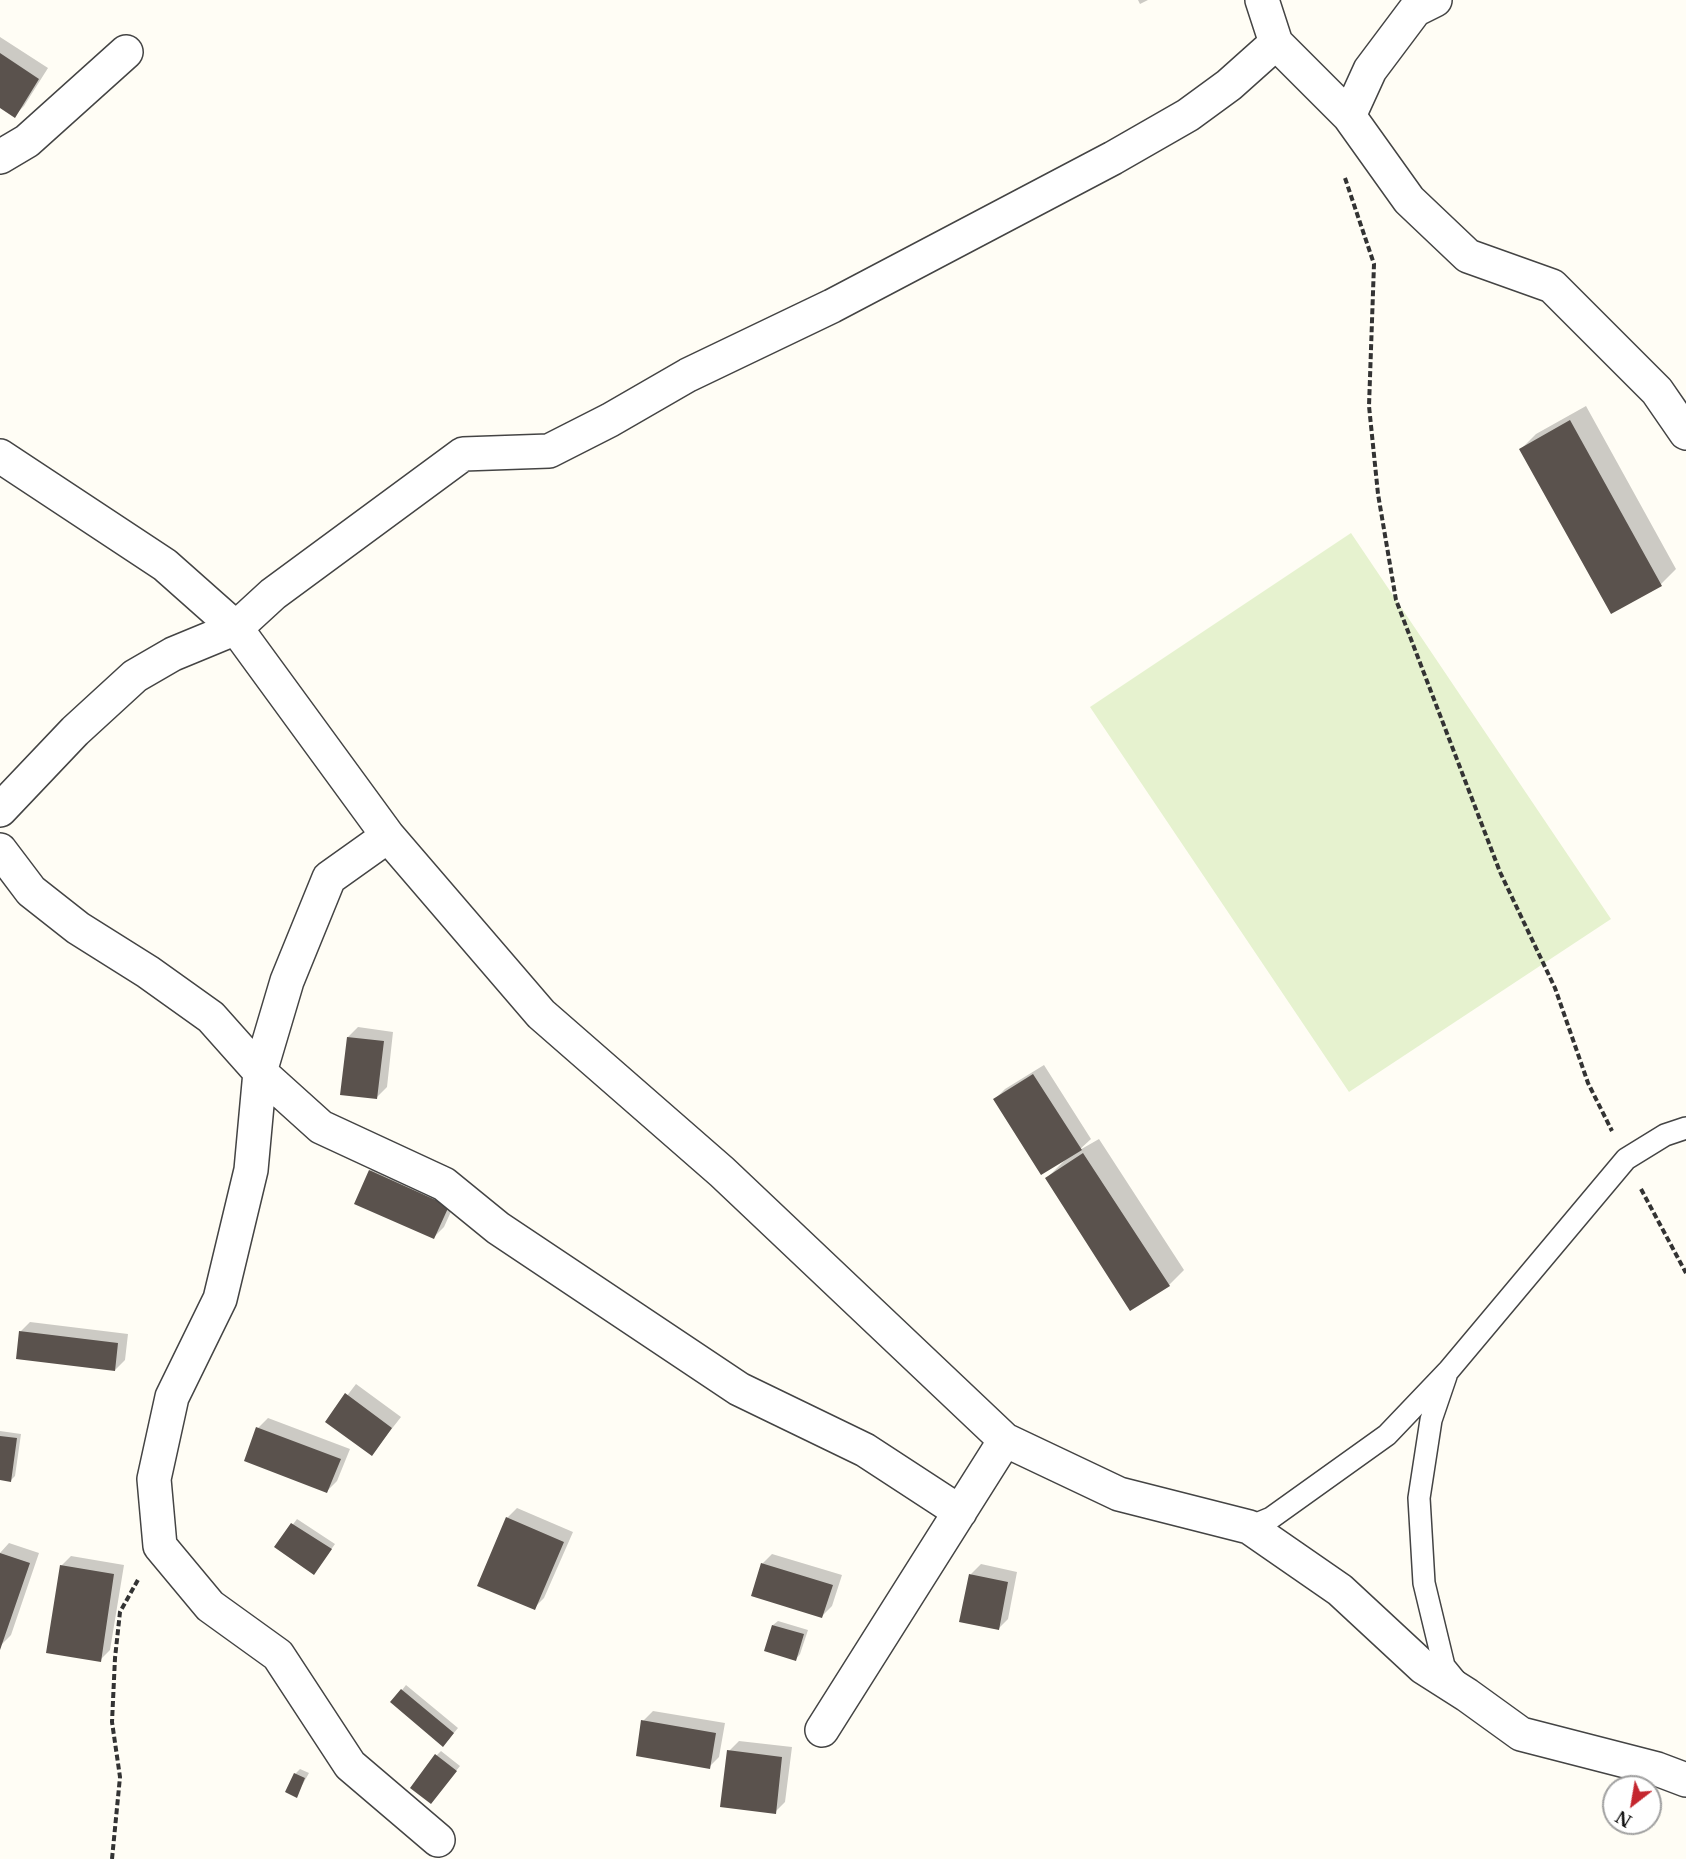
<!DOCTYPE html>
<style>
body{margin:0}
#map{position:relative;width:1686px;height:1859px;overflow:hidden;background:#fffdf5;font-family:"Libre Baskerville",serif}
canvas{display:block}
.north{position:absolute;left:1602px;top:1775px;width:60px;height:60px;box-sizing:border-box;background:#fff;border:2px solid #a0a0a0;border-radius:50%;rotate:211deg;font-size:16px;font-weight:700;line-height:24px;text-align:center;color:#111}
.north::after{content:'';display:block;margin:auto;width:21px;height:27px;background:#c4262e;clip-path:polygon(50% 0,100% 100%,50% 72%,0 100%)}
</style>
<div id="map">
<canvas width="1686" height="1859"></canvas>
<div class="north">N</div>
</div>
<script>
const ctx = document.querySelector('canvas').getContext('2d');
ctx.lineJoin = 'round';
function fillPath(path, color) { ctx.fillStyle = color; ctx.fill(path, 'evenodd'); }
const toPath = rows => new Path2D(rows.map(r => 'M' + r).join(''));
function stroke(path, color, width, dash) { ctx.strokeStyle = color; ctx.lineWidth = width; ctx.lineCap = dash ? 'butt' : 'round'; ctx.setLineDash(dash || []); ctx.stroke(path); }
fillPath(toPath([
 [1351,533,1611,919,1349,1092,1090,707]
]), '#e6f2cf');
fillPath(toPath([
 [1138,0,1148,0,1140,4],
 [0,37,48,68,24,106,14,116,0,107],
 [1586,406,1676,569,1661,584,1612,612,1521,449,1536,434],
 [358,1027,393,1032,387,1087,377,1097,348,1037],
 [1044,1065,1091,1139,1078,1151,1099,1139,1184,1270,1169,1285,1047,1178,1066,1159,995,1099,1005,1089],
 [380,1161,458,1196,444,1227,434,1237,370,1171],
 [30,1322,128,1334,125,1360,115,1370,20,1332],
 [356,1384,401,1417,372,1454,327,1422],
 [268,1418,350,1449,337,1481,327,1491,258,1428],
 [0,1431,21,1434,15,1476,10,1481,0,1479],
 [517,1508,573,1532,544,1598,534,1608,507,1518],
 [297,1519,335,1544,318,1568,276,1547],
 [9,1543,39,1553,11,1635,1,1645,0,1553],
 [772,1554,842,1575,832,1606,822,1616,762,1564],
 [71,1556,124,1565,110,1650,100,1660,61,1566],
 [981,1564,1017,1572,1008,1619,998,1629,971,1574],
 [778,1621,808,1630,800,1654,796,1659,773,1625],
 [406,1685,458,1728,448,1740,402,1690],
 [653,1711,725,1723,719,1757,709,1767,643,1721],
 [739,1741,792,1747,785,1802,775,1812,729,1751],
 [441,1751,460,1766,435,1797,437,1755],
 [300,1769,309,1773,296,1796,295,1774]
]), '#0003');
fillPath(toPath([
 [0,53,39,79,15,118,0,108],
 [1570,420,1662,586,1611,614,1519,449],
 [347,1037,384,1041,377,1099,340,1095],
 [1033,1074,1082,1150,1041,1175,993,1099],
 [1083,1153,1170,1286,1130,1311,1045,1178],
 [369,1170,449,1206,434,1239,354,1204],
 [19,1331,118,1343,115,1371,16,1359],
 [345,1393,392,1428,372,1456,325,1422],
 [256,1427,341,1459,327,1493,244,1461],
 [0,1436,17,1438,11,1482,0,1480],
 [506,1517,564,1542,535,1610,477,1586],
 [291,1523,332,1549,314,1575,274,1547],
 [0,1553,30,1563,0,1650],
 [761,1563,833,1585,822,1618,751,1596],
 [60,1565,114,1574,101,1662,46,1653],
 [969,1574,1008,1582,999,1630,959,1622],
 [772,1625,804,1634,796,1661,764,1651],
 [401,1689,454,1733,443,1747,390,1702],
 [641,1720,716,1733,710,1769,636,1756],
 [727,1750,782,1757,776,1814,720,1807],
 [435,1754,457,1771,431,1804,410,1788],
 [294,1773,305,1778,297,1798,285,1792]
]), '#5a524d');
const service = toPath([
 [1446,1376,1431,1420,1419,1498,1424,1583,1444,1666,1457,1682],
 [1249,1527,1271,1518,1387,1435,1449,1370,1626,1159,1665,1135,1686,1128]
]);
const minor = toPath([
 [1262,0,1276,43,1349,116,1409,200,1468,256,1552,286,1657,391,1686,433],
 [1349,116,1370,70,1415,10,1435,0],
 [0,157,27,141,126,52],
 [0,456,165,565,236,628,388,836,541,1014,722,1172,1005,1440,1119,1494,1249,1527,1340,1590,1423,1667,1467,1695,1521,1734,1657,1769,1686,1780],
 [0,810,75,731,135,676,173,654,236,628,273,594,463,454,549,451,610,420,688,375,832,306,1113,158,1188,115,1229,85,1276,43],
 [388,836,329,878,287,981,260,1072,251,1170,220,1299,172,1397,154,1479,160,1546,210,1606,278,1655,350,1765,438,1840],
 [0,850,31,891,78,928,148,972,211,1017,260,1072,321,1127,444,1184,498,1228,739,1389,865,1450,960,1512],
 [822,1730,1005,1440]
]);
stroke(service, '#444', 24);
stroke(minor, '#444', 36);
stroke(toPath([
 [1345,178,1374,264,1369,406,1378,494,1396,600,1500,872,1555,988,1588,1083,1612,1131],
 [1641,1189,1686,1273],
 [112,1859,120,1777,112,1722,115,1658,120,1612,139,1578]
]), '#333', 4, [6, 3]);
stroke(service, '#fff', 21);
stroke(minor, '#fff', 33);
</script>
